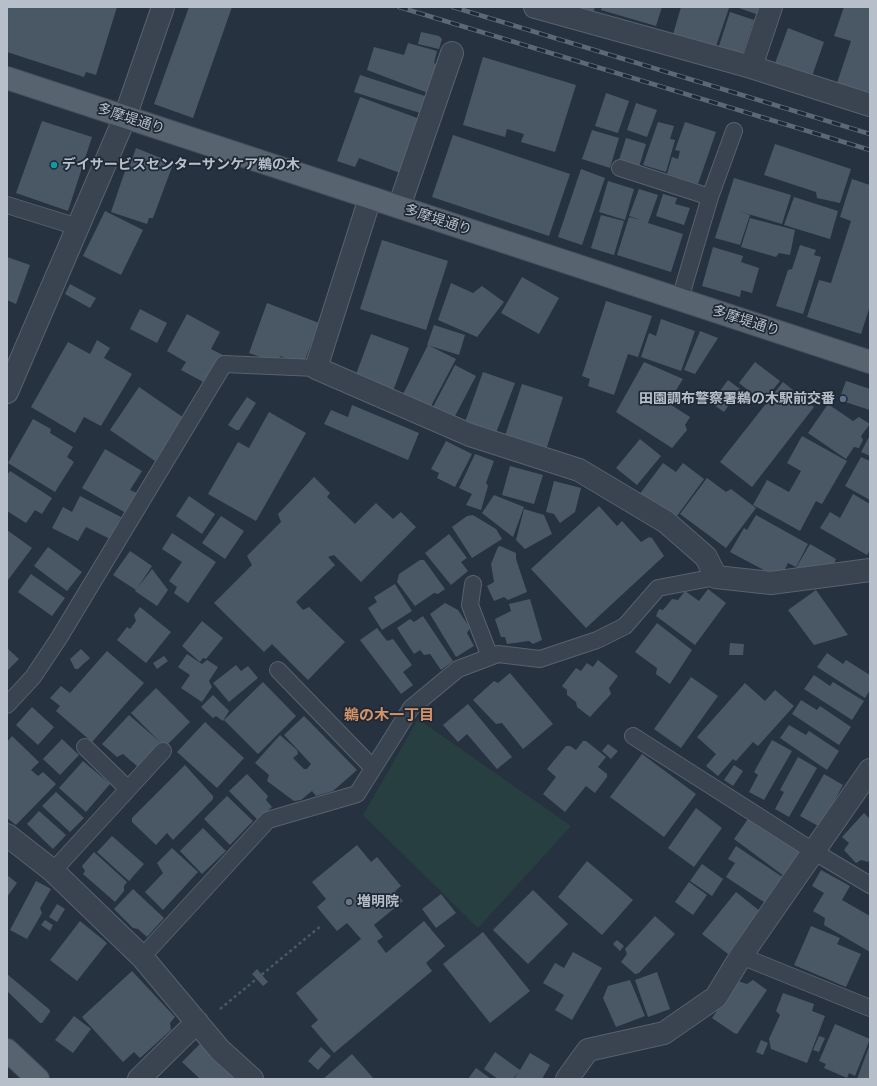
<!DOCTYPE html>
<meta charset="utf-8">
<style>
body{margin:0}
#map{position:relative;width:877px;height:1086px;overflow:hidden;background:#263240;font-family:"Work Sans",sans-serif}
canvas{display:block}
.frame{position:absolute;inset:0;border:8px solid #b7bfca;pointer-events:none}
</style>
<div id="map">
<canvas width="877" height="1086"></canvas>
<div class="frame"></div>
</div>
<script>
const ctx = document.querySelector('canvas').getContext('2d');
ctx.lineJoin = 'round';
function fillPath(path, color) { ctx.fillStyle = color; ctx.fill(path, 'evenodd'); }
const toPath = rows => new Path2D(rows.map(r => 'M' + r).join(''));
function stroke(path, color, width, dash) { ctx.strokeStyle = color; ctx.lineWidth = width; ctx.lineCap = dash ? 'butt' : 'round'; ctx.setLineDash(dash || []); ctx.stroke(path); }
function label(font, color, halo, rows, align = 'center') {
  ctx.font = font + ' "Work Sans","Noto Sans JP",sans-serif'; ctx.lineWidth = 3.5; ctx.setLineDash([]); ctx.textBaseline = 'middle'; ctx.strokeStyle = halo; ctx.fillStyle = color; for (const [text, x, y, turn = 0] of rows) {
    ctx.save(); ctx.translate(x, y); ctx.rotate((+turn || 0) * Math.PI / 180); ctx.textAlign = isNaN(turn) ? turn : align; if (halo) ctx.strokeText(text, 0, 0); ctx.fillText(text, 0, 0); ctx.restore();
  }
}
fillPath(toPath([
 [418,719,571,826,478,928,363,815]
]), '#283f41');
fillPath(toPath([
 [7,7,117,7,96,75,86,72,84,77,7,52],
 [189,7,232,7,193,118,154,104],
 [574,7,595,7,593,14],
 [602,7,662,7,656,26,601,10],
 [681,7,729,8,714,52,672,38],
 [736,7,762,7,759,15],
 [844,7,870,7,870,87,867,97,836,86,851,41,834,36],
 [730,12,754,20,743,53,736,51,733,57,717,52],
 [788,28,824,42,811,79,774,66],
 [421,32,439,36,442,39,439,49,418,44],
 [408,43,437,51,434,63,438,66,428,93,367,70,374,47,404,55],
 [483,57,576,85,555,152,521,142,524,134,507,129,505,137,463,125],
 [360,75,428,97,423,114,354,92],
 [606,93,629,101,618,133,595,126],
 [360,97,420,119,400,173,359,158,355,167,337,161],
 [636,103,657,110,647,137,627,130],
 [42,121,92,137,68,211,16,193],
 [658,122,674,126,670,139,675,140,666,172,643,165],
 [685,122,716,132,698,184,667,174,672,157,678,159,680,151,675,150],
 [592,130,619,138,610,168,582,159],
 [453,135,570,174,549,236,432,197],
 [626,138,646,144,639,167,619,160],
 [775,144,851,169,840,203,817,198,816,192,764,175],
 [136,148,166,160,166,164,172,167,153,218,149,218,147,224,111,212,126,168,130,165],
 [581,169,605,178,582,245,558,237],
 [734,178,791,195,782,224,738,211,750,215,740,245,715,238],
 [852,179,870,185,870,306,861,334,807,317,819,280,831,283,851,221,840,217],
 [608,181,634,189,625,220,599,212],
 [639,189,658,195,648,223,683,234,671,272,617,255,629,217,641,220,629,216],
 [663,194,677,198,675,204,690,208,684,225,656,216],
 [794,197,838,211,830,239,784,225],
 [105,211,143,230,121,275,83,256],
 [601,215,624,221,614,255,591,248],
 [750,218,795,230,790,255,779,253,776,257,741,247],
 [382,240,448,261,426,330,360,309],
 [800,245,816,250,814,255,821,257,803,314,776,306,788,270,792,269],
 [713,247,743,256,741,262,759,268,752,293,741,290,740,297,702,286],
 [7,257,30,265,16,304,7,300],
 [522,277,559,298,539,334,501,313],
 [451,283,473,293,482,286,504,302,477,337,438,320],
 [70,284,96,298,90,308,65,294],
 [606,301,652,316,638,357,628,354,614,395,588,386,590,379,582,376],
 [267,303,319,323,303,365,280,356,278,363,249,353],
 [140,309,167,323,157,343,130,329],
 [187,314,220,332,211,349,223,355,207,384,181,370,186,362,167,351],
 [661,319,695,331,681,371,641,357,649,333,656,336],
 [434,325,465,335,459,355,427,345],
 [700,331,718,338,695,374,684,370],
 [371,334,409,348,393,391,355,377],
 [97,340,110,348,104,358,132,374,101,426,84,417,75,433,31,407,68,342,90,354],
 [428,345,456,359,430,408,403,394],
 [644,362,683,379,668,403,690,417,685,425,687,430,672,448,616,412],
 [755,362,780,381,763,402,739,383],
 [455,365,476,376,454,418,433,407],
 [483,372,515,383,496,433,465,422],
 [728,380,740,389,724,412,711,403],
 [846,381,870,389,870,410,839,400],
 [783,382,814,407,752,487,720,462],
 [522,384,563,397,545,453,504,439],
 [139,387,184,418,155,461,110,430],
 [247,397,256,403,239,430,236,430,228,425],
 [828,404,853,421,859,417,870,424,861,436,863,440,859,448,854,447,846,459,808,433],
 [352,405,419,433,408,460,324,424,331,410,348,417],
 [269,412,306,433,256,521,208,494,238,442,249,448],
 [33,419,51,429,50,433,73,447,67,457,74,462,55,492,8,463],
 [870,435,870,456,861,452],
 [802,436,847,461,822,504,816,501,800,531,753,505,767,480,789,492,801,471,787,463],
 [640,439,661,456,637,485,616,468],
 [446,441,472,454,455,487,437,478,439,473,431,469],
 [105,449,142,471,130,490,137,493,126,513,82,488],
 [475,454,494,461,486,483,488,486,481,510,466,505,472,494,459,488],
 [861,457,870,461,870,500,845,486],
 [663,463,676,472,683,463,704,479,677,516,665,508,662,512,639,495],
 [510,466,543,475,534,504,502,495],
 [10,471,52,498,42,514,35,510,26,523,7,511,7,475],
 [314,477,330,493,327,497,355,524,376,503,393,519,401,512,416,527,361,582,334,555,328,557,335,565,296,602,303,610,309,607,345,642,308,680,272,644,264,652,214,603,252,565,247,556,281,522,278,514],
 [707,478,726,492,731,489,756,508,726,548,680,514],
 [554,481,581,488,575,512,560,523,554,514,546,512],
 [853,494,870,504,870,550,867,555,820,528,830,512,840,518],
 [494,495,524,507,513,537,482,513],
 [80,496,121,517,110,539,86,527,78,541,52,528,63,507,72,512],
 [189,496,215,514,202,534,176,516],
 [599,506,617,526,622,521,641,542,649,537,652,538,664,556,586,628,531,569],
 [524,509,544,515,552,534,525,549,516,540],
 [473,515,496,529,502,539,472,558,452,527,467,516],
 [756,515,808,544,796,567,788,563,783,573,778,570,775,576,730,552,744,528,747,530],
 [221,516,244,531,225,559,202,543],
 [7,530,32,548,8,580,7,579],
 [172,533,216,562,188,603,174,593,177,587,169,581,182,562,162,549],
 [449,534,467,558,461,562,468,571,451,585,425,553],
 [810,544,836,559,832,568,802,572,796,568],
 [500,546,516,553,516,559,527,592,508,600,504,597,494,601,487,586,494,582,491,564,498,547],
 [48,547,82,572,67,591,34,566],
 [130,551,152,566,136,590,113,575],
 [420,560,424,560,445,589,438,594,434,593,415,606,397,582,399,574],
 [152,569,168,590,157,606,135,591],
 [31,574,65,598,52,616,18,592],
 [395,584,412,611,382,630,368,608,377,602,374,597],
 [708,589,726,603,695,645,656,616,659,609,663,610,672,599,678,600,685,591,699,601],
 [816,590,848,635,814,645,788,610],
 [530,599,542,640,533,644,529,641,507,644,505,637,501,637,495,619,511,611,509,604],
 [445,603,458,610,470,628,467,633,474,646,456,657,430,614],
 [140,607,171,632,146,663,117,640,127,627,130,629,136,621,134,615],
 [423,616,453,661,441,670,430,654,424,655,420,650,414,654,397,628,410,619,414,622],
 [202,621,223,638,206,659,203,658,200,662,182,646],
 [657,623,692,650,670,684,656,674,657,668,635,652],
 [377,628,387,641,393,639,412,665,403,672,413,685,401,694,360,640],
 [730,643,744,644,743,655,729,655],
 [7,648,19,659,7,671],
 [81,649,90,658,78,669,75,669,70,659],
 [107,651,144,683,92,742,56,711,60,706,50,698,61,686,70,693],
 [827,653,843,664,846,660,870,675,870,690,865,698,817,667],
 [187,654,202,664,207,660,218,667,209,681,212,687,202,702,181,688,190,675,178,667],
 [164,656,168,661,157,669,153,663],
 [598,660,618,676,609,688,611,694,590,717,577,707,576,702,567,695,567,690,562,686,576,668,581,671,587,663,593,667],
 [236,665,241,671,248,666,258,678,229,702,213,683],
 [510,673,553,724,523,749,502,723,496,724,473,700,494,681,498,683],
 [814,675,830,686,833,682,864,701,852,720,804,689],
 [691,677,718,696,681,748,654,729],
 [263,682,296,716,258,754,224,720],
 [745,683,765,701,775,690,794,706,758,746,753,742,736,761,733,759,718,776,706,766,716,754,697,737],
 [156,688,190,722,165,747,131,713],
 [213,695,229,711,223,721,216,716,213,718,201,707],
 [801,700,817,710,820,706,851,727,839,745,792,714],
 [468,704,512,757,497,769,467,734,458,742,443,725],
 [32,707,54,727,38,745,16,725],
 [129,715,160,742,138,767,123,754,117,757,102,744],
 [304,716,357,770,333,791,316,796,312,791,301,800,294,801,267,781,269,775,255,763,280,735,297,750,298,754,293,758,304,769,307,769,311,764,284,735],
 [205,722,244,758,217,788,177,752],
 [789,725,806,735,809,731,839,751,827,770,780,738],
 [12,736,39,762,31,770,38,776,43,772,56,784,16,825,7,818,7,742],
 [62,739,79,755,60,775,43,759],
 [772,740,792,751,764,800,749,792,758,775,754,772],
 [583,741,586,741,606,757,598,767,607,774,607,777,595,793,586,786,565,812,543,794,556,777,547,769,566,746,570,746,576,750],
 [608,744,618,751,611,759,602,751],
 [642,754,696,794,664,837,610,797],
 [798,757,817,768,789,817,775,809,784,792,780,790],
 [83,761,110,784,86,812,59,788],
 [185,765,213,796,213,799,173,840,167,833,156,845,132,822,132,818],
 [734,765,743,771,733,786,724,780],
 [247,774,268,796,266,800,272,807,258,820,229,791],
 [824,774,843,785,820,827,800,816],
 [56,792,84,818,70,832,42,806],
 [227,796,253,821,230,845,204,819],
 [696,808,722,828,694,867,668,848],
 [39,811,66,835,53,849,27,824],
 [864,813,870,819,870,860,868,862,861,860,856,863,844,850,849,843,842,837],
 [750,816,801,853,784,876,734,839],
 [203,828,226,851,202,874,180,851],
 [112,836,144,864,129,881,97,852],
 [357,845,371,862,377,857,401,886,395,891,403,901,374,925,383,937,377,941,386,953,424,921,445,946,426,963,432,971,334,1053,311,1026,318,1020,296,993,361,939,347,923,337,931,317,907,326,899,312,882],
 [736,846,784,878,767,904,726,877,735,863,728,859],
 [172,848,198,872,163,910,145,892,163,873,157,863],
 [94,852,127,882,124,886,124,891,115,902,83,874,85,871,82,866],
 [587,861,633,900,602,935,558,897],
 [702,864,723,879,712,896,690,881],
 [821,870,850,886,842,900,870,916,870,952,824,925,825,918,813,911,824,893,812,886],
 [7,875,17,883,7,897],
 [36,881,51,889,40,908,42,913,27,939,10,930],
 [689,882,707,895,693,915,675,902],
 [133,889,164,918,147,937,138,929,133,928,114,909],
 [533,890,568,924,528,964,493,930],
 [736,892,761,912,728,954,702,934],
 [441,894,456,913,436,928,422,909],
 [57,904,65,909,57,922,49,917],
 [655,916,675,934,639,973,635,974,621,962,627,954,625,949],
 [45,920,53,925,50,931,41,925],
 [80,921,107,943,77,981,50,960],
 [811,926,840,938,837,944,861,954,846,987,794,965],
 [483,932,530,991,490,1023,443,964],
 [617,940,624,946,620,951,613,944],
 [573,952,602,968,572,1020,555,1010,564,995,543,983,555,963,564,968],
 [257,969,268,982,263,986,252,974],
 [132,971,175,1017,170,1023,171,1030,140,1058,134,1052,123,1062,82,1017],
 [657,972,670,1009,648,1017,635,980],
 [7,974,50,1010,50,1012,42,1023,40,1023,7,991],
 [630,980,645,1016,616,1027,603,998,608,986],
 [753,980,767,990,737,1034,734,1033,712,1018,738,981,747,984],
 [783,993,814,1004,812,1011,825,1016,807,1063,771,1049,769,1039,780,1015,776,1011],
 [74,1016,91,1029,73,1053,55,1040],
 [835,1024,870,1039,855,1076,849,1073,847,1078,824,1068,826,1064,819,1061],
 [819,1036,825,1038,819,1052,813,1050],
 [761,1040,768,1043,763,1055,756,1052],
 [200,1044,236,1079,200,1079,182,1062],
 [870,1044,870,1079,857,1079],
 [321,1047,331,1056,318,1070,308,1061],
 [495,1052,520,1070,530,1053,550,1065,542,1079,514,1079,518,1072,513,1079,498,1079,484,1069],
 [352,1054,374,1079,323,1079],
 [476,1068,491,1079,468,1079]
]), '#4a5866');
const service = toPath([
 [620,168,710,197],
 [7,205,78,227],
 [680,299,710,197,734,131],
 [473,584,470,605,490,657],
 [278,670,373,768],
 [7,705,33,677,59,638,224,364,316,368],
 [633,736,813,851,870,885],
 [85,747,128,789],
 [53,871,163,751],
 [741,956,870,1008],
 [142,957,268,820,357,794,411,708,458,669,498,654,540,659,597,640,625,626,658,588,716,577]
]);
const minor = toPath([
 [535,7,751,67,870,105],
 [751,67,771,7],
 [370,198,316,368,470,435,579,470,666,522,706,557,716,577,771,583,870,570],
 [399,207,452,53],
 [7,392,125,117,163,7],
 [7,835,53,871,142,957,220,1050,252,1079],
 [139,1079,197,1022],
 [567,1079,588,1050,664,1033,716,997,741,956,870,770]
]);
const primary = toPath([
 [7,78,870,362],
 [7,1050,38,1079]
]);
stroke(service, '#58626d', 18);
stroke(minor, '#58626d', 24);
stroke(primary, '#444d59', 24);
stroke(toPath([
 [220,1009,322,925]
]), '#465c5e', 2.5, [3, 3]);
stroke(service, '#3a4450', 16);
stroke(minor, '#3a4450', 22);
stroke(primary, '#586370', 22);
const rail = toPath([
 [399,7,870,150],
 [453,7,870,134]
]);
stroke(rail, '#5c6877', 4.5);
stroke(rail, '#1f2935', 3, [9]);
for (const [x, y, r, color] of [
 [54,165,4,"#0f9aa8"],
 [843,399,4,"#5c6f8a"],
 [349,902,4,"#6b7280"]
]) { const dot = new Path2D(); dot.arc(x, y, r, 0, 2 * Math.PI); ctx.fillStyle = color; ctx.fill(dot); stroke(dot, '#1f2935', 1.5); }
label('14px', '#b7bfca', '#1f2935', [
 ["多摩堤通り",131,119,18],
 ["多摩堤通り",438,220,18],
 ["多摩堤通り",746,321,18]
]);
label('bold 14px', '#b7bfca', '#1f2935', [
 ["デイサービスセンターサンケア鵜の木",62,165],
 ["田園調布警察署鵜の木駅前交番",835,399,"right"],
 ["増明院",357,902]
], 'left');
label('bold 15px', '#d49368', '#1f2935', [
 ["鵜の木一丁目",389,716]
]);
</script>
